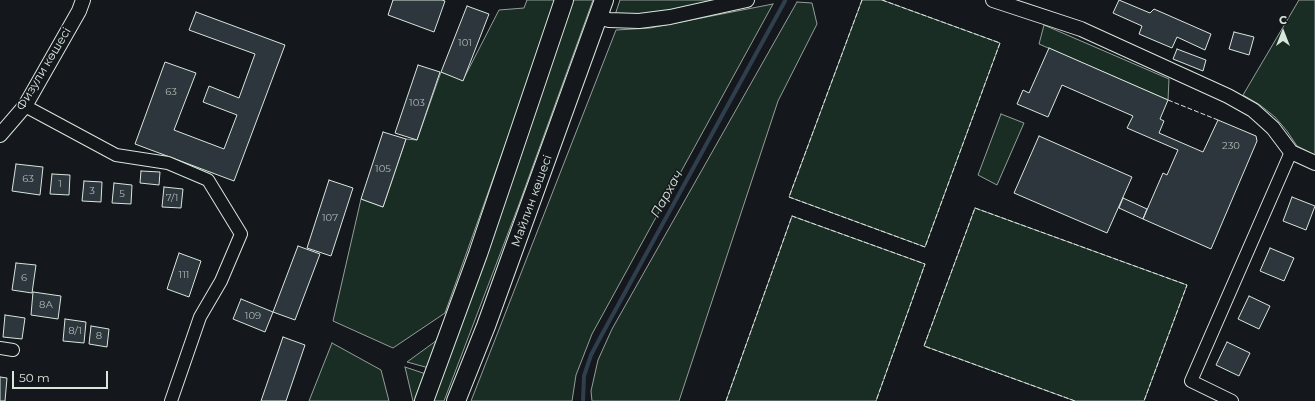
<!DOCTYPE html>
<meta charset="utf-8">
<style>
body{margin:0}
#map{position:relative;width:1315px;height:401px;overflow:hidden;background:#14181c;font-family:Montserrat,sans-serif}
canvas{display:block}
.north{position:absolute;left:1263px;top:12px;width:40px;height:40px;-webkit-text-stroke:3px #14181c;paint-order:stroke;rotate:0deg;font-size:11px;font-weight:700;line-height:16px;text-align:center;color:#d8e6dc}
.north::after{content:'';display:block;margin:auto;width:14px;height:18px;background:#d8e6dc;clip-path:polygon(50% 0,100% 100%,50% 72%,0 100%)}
.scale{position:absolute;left:12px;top:371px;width:96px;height:18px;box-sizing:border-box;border:2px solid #d8e6dc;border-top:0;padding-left:5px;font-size:12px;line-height:14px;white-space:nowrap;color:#d8e6dc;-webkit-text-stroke:3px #14181c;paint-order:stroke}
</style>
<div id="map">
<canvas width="1315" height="401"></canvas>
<div class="north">С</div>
<div class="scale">50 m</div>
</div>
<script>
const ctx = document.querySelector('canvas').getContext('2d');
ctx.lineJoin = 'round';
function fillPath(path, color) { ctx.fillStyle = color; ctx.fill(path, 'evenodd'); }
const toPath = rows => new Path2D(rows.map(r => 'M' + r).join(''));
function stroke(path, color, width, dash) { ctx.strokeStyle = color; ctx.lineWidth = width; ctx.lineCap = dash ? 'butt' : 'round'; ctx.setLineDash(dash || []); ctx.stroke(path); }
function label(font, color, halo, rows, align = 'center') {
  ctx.font = font + ' Montserrat,sans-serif'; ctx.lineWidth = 3; ctx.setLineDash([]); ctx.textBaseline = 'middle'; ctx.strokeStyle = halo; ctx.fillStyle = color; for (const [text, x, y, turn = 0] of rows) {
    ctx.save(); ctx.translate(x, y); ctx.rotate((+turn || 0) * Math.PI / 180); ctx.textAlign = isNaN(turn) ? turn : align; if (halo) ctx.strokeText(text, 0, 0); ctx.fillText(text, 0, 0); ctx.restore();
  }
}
const green = toPath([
 [527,0,557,0,445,313,393,348,333,321,361,199,383,207,406,139,417,140,441,72,463,80,499,10,524,8,527,0],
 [570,0,593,0,518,207,444,401,429,401,570,0],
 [620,0,711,0,712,5,669,14,615,15,620,0],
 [862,0,882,0,1000,43,925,247,789,197,862,0],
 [1299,0,1315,0,1315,155,1297,146,1287,131,1275,117,1260,105,1243,95,1299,0],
 [797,2,812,3,817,24,778,101,679,401,592,401,591,391,598,360,612,329,797,2],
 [773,4,592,334,576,375,572,401,471,401,616,30,650,28,773,4],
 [1044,25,1169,79,1168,100,1039,44,1044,25],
 [1001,114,1024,123,997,185,978,175,1001,114],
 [975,208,1187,285,1144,401,1075,401,924,346,975,208],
 [792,216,925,264,876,401,726,401,792,216],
 [440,338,429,368,407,362,440,338],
 [332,343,381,370,389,401,309,401,332,343],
 [405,367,429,375,418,401,413,401,405,367]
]);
fillPath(green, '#1a2d24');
stroke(green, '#939e99', 1);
stroke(toPath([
 [583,401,584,376,591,355,600,338,785,1]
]), '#2f3f4d', 4);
const building = toPath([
 [393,0,442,0,445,1,434,32,388,15,393,0],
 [1119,0,1150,13,1154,9,1211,34,1205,50,1177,37,1172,48,1139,34,1142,26,1113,13,1119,0],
 [467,6,489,14,463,81,441,72,467,6],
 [196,12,285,45,234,181,135,144,165,62,196,73,174,130,224,149,237,115,203,102,209,86,239,98,255,54,189,30,196,12],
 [1234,32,1254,37,1249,55,1229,49,1234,32],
 [1049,48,1168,100,1160,119,1164,121,1159,133,1203,152,1218,120,1256,136,1257,141,1211,249,1143,219,1163,173,1167,175,1178,150,1127,128,1133,116,1062,85,1048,117,1017,104,1023,90,1029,93,1049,48],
 [1177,49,1206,60,1203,71,1173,59,1177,49],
 [418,65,440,72,417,140,395,133,418,65],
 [383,132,406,139,383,207,361,199,383,132],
 [1039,136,1132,177,1107,233,1014,193,1039,136],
 [16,164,43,167,40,195,12,191,16,164],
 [141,171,160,172,159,185,140,183,141,171],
 [52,174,70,175,69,195,50,194,52,174],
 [329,180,353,188,331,256,307,248,329,180],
 [84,181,102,182,101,202,82,201,84,181],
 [114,183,132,185,131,204,112,203,114,183],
 [164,187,183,189,181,208,162,207,164,187],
 [1292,197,1315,206,1306,230,1283,221,1292,197],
 [1123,198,1147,209,1143,219,1119,208,1123,198],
 [298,246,320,254,295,320,273,312,298,246],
 [1270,248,1294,258,1284,281,1260,271,1270,248],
 [179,253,201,261,189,297,167,289,179,253],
 [16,263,36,265,32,293,12,290,16,263],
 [33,292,61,296,58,319,31,315,33,292],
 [1249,296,1270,306,1259,329,1238,319,1249,296],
 [241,299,273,312,265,332,233,319,241,299],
 [5,315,25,318,22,339,3,337,5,315],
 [65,319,86,322,84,343,63,341,65,319],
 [91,326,109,329,107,347,89,344,91,326],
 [283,337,305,345,286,401,261,401,283,337],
 [1227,342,1250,353,1239,376,1216,365,1227,342],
 [0,377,7,378,5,401,0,401,0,377]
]);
fillPath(building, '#2c363c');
stroke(building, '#d8e6dc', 1);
const minor = toPath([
 [25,106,116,155,168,163,208,180,241,234,221,281,200,317,171,401],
 [0,348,13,350],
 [1232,401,1191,381,1291,152]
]);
const tertiary = toPath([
 [993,0,1081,29,1228,96,1253,110,1262,118,1273,128,1291,152,1315,163],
 [597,17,609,20,639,21,670,17,747,0],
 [0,135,25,106,79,11,83,0]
]);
const primary = toPath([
 [424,401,478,254,564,0],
 [456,401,486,326,604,0]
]);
stroke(minor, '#d8e6dc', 14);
stroke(tertiary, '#d8e6dc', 16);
stroke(primary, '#d8e6dc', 20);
stroke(minor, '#14181c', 12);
stroke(tertiary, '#14181c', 14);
stroke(primary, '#14181c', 18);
stroke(toPath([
 [862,0,789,197,925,247,1000,43,882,0],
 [1168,100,1218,120],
 [726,401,792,216,925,264,876,401],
 [1075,401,924,346,975,208,1187,285,1144,401]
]), '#d8e6dc', 1, [5, 2]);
label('10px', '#adbab4', null, [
 ["101",465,43],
 ["63",171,92],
 ["103",417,103],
 ["230",1231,146],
 ["105",383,169],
 ["63",28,179],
 ["1",60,184],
 ["3",92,191],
 ["5",122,194],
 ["7/1",172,198],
 ["107",330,218],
 ["111",184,275],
 ["6",24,278],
 ["8А",46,305],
 ["109",253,316],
 ["8/1",75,331],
 ["8",99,336]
]);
label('12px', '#d8e6dc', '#14181c', [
 ["Физули көшесі",44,69,-59],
 ["Майлин көшесі",532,201,-70]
]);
label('italic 13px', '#d8e6dc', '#14181c', [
 ["Пархач",667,194,-61]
]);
</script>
